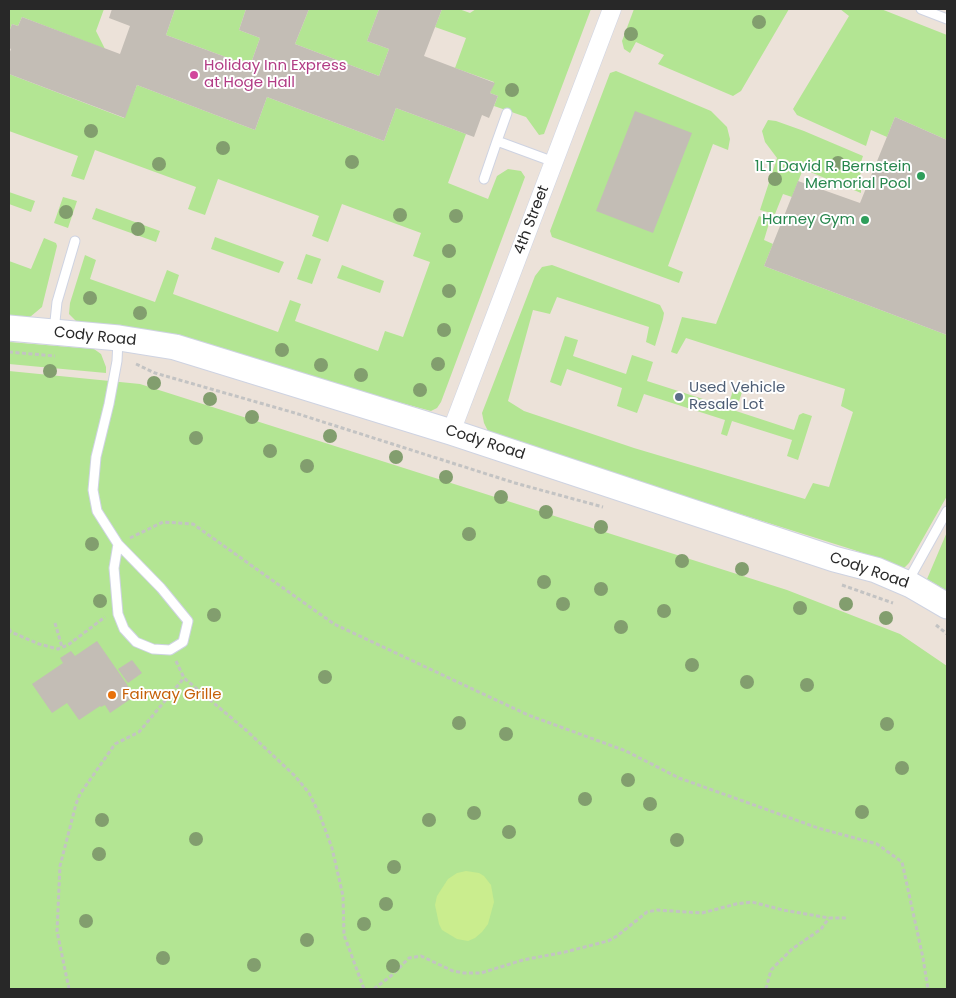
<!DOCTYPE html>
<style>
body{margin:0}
#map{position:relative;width:956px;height:998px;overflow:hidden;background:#ece2d9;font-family:Poppins,sans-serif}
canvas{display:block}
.frame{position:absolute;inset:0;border:10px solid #282828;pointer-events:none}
</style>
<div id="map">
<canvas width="956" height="998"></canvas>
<div class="frame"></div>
</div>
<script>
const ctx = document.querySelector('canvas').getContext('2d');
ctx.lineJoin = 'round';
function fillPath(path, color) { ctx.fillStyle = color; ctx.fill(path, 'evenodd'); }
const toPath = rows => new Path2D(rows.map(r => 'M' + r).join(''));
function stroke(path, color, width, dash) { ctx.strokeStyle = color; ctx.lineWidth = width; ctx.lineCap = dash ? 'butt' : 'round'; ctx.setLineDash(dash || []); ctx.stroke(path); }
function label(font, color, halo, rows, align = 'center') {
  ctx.font = font + ' Poppins,sans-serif'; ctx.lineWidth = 4; ctx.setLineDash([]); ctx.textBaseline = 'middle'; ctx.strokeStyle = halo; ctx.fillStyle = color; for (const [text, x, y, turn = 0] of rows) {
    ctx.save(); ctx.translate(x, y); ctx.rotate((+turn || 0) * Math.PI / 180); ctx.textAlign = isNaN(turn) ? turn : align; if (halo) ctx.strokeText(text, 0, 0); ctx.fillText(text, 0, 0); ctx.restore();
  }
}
fillPath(toPath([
 [9,9,104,9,96,31,105,49,22,17,18,26,12,24,9,32],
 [175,9,246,9,239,30,260,38,250,66,166,35],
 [309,9,379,9,367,41,389,49,379,76,295,44],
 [442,9,459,9,470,13,476,9,591,9,544,134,539,135,526,117,494,106,498,96,490,93,494,82,455,68,466,38,435,27],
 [634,9,789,9,741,91,733,96,658,64,664,55,636,42,630,53,624,49,622,41],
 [840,9,881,9,947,35,947,140,895,117,887,137,871,130,866,146,797,115,793,109,849,16],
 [616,71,711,111,727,127,730,139,728,150,713,144,668,266,683,272,679,283,552,237,550,231,610,73],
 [9,74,124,118,137,85,255,130,267,97,384,141,396,108,466,134,448,183,488,199,497,176,508,169,521,171,525,177,441,402,437,408,431,411,217,353,77,322,69,314,70,303,85,255,96,260,90,279,155,302,167,270,179,275,173,294,278,332,290,300,301,304,295,321,378,351,385,331,403,337,430,262,413,256,421,233,342,204,328,242,312,236,319,216,218,179,205,215,188,209,196,187,95,150,84,180,71,176,78,156,9,131],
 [768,120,776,121,804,131,863,156,860,165,863,168,857,182,861,189,861,193,803,169,792,197,783,194,775,214,760,210,777,158,765,142,762,131],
 [9,192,35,201,31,212,9,204],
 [63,197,77,201,68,228,54,223],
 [96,208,160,231,156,242,92,219],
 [759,216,770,220,764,240,773,244,764,266,947,335,947,496,909,563,904,568,854,550,490,435,484,423,482,413,535,276,542,267,552,265,660,305,664,313,663,319,655,346,646,342,649,327,557,297,550,314,533,310,508,401,524,411,634,448,805,499,813,483,829,487,853,412,841,406,845,389,686,338,677,354,671,352,682,317,716,324],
 [215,237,284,262,279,273,211,249],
 [44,238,56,243,57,246,42,307,30,317,9,317,9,261,31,269],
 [306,254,321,259,312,284,297,279],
 [342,265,384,281,380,293,337,278],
 [565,336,578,340,573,356,626,374,632,355,653,362,647,381,728,407,733,390,742,392,736,411,794,430,799,415,803,413,812,416,798,460,787,456,792,440,732,421,727,436,721,434,725,420,644,394,637,413,617,406,622,388,567,369,561,386,550,382],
 [9,342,94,349,101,354,106,367,106,373,9,364],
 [9,371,140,384,787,590,900,634,947,666,947,989,9,989],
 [947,532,947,591,927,579]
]), '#b3e593');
fillPath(toPath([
 [466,871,479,873,484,876,491,885,494,902,488,924,482,932,475,938,468,941,457,939,442,930,439,924,435,905,437,896,448,879,457,873]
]), '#caed8e');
fillPath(toPath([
 [112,9,175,9,166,35,250,66,260,38,239,30,246,9,309,9,295,44,379,76,389,49,367,41,379,9,442,9,424,56,495,83,490,93,498,96,489,118,482,115,474,137,396,108,384,141,267,97,255,130,137,85,125,118,9,74,9,54,11,49,9,48,9,32,12,24,18,26,22,17,120,54,130,26,109,18],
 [635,111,692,133,653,233,596,211],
 [895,117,947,140,947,335,764,266,798,181,860,203],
 [97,641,135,696,110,713,105,705,101,707,100,706,79,720,67,703,52,713,32,684,63,663,60,658,71,651,75,656],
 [132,660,142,673,128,683,118,669]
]), '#c3bdb5');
const lane = toPath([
 [921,9,947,19],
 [497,141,507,113],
 [484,179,497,141,554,162],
 [54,331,57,302,75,241],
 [118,544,114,568,118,614,124,629,136,642,153,649,170,650,183,642,188,621,161,588,118,544,97,511,93,490,96,457,109,404,117,361,118,340],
 [908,581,947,511]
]);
const street = toPath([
 [451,432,612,9]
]);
const secondary = toPath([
 [9,328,119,338,175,347,451,432,834,559,876,570,911,585,947,606]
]);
stroke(lane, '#ced3e2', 11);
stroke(street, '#ced3e2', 19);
stroke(secondary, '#ced3e2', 27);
stroke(toPath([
 [9,352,55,356],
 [136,364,155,373,295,413,515,483,603,507],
 [130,538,163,522,193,524,334,624,528,715,626,751,679,778,818,828,877,844,902,862,923,958,928,989],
 [842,585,893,603],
 [55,623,62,647],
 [936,625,947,634],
 [9,629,11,632,39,644,58,649,68,645,105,617],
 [176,661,184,678,247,731,295,776,309,793,319,813,332,848,343,896,344,935,364,989],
 [69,989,57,931,60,866,76,804,80,794,115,744,139,732,184,678],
 [374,989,392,975,409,958,421,956,453,971,464,973,481,973,523,960,565,952,608,941,617,936,647,912,657,910,702,913,736,904,752,902,783,910,829,918,846,918],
 [766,989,771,970,792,949,821,929,829,918]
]), '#c3c3c3', 3, [4, 2.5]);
stroke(lane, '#fff', 9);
stroke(street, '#fff', 18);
stroke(secondary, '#fff', 25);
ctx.fillStyle = '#829e6e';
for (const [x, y] of [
 [759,22],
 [631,34],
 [512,90],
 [91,131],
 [223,148],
 [352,162],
 [838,163],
 [159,164],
 [775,179],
 [66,212],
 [400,215],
 [456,216],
 [138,229],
 [449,251],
 [449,291],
 [90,298],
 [140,313],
 [444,330],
 [282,350],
 [438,364],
 [321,365],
 [50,371],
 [361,375],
 [154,383],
 [420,390],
 [210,399],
 [252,417],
 [330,436],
 [196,438],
 [270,451],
 [396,457],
 [307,466],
 [446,477],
 [501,497],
 [546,512],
 [601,527],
 [469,534],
 [92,544],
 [682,561],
 [742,569],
 [544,582],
 [601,589],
 [100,601],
 [563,604],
 [846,604],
 [800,608],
 [664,611],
 [214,615],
 [886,618],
 [621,627],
 [692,665],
 [325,677],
 [747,682],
 [807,685],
 [459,723],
 [887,724],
 [506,734],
 [902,768],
 [628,780],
 [585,799],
 [650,804],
 [862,812],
 [474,813],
 [102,820],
 [429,820],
 [509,832],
 [196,839],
 [677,840],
 [99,854],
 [394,867],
 [386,904],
 [86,921],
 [364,924],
 [307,940],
 [163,958],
 [254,965],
 [393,966]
]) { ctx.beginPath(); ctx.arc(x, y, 7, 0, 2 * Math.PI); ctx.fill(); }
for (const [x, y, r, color] of [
 [194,75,5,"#d1479c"],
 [921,176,5,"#2e9e5b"],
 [865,220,5,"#2e9e5b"],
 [679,397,5,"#5c6f8a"],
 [112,695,5,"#e8710a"]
]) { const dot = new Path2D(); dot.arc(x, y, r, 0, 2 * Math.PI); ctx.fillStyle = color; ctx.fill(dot); stroke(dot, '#fff', 2); }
label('15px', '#b23c85', '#fff', [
 ["Holiday Inn Express",204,66],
 ["at Hoge Hall",204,83]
], 'left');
label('15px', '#27864d', '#fff', [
 ["1LT David R. Bernstein",911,167],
 ["Memorial Pool",911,184],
 ["Harney Gym",855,220]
], 'right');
label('15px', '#282828', '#fff', [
 ["4th Street",532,220,-69],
 ["Cody Road",95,337,6],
 ["Cody Road",485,443,18],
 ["Cody Road",869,571,19]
]);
label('15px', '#4e5e75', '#fff', [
 ["Used Vehicle",689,388],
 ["Resale Lot",689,405]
], 'left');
label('15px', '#c56008', '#fff', [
 ["Fairway Grille",122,695]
], 'left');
</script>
